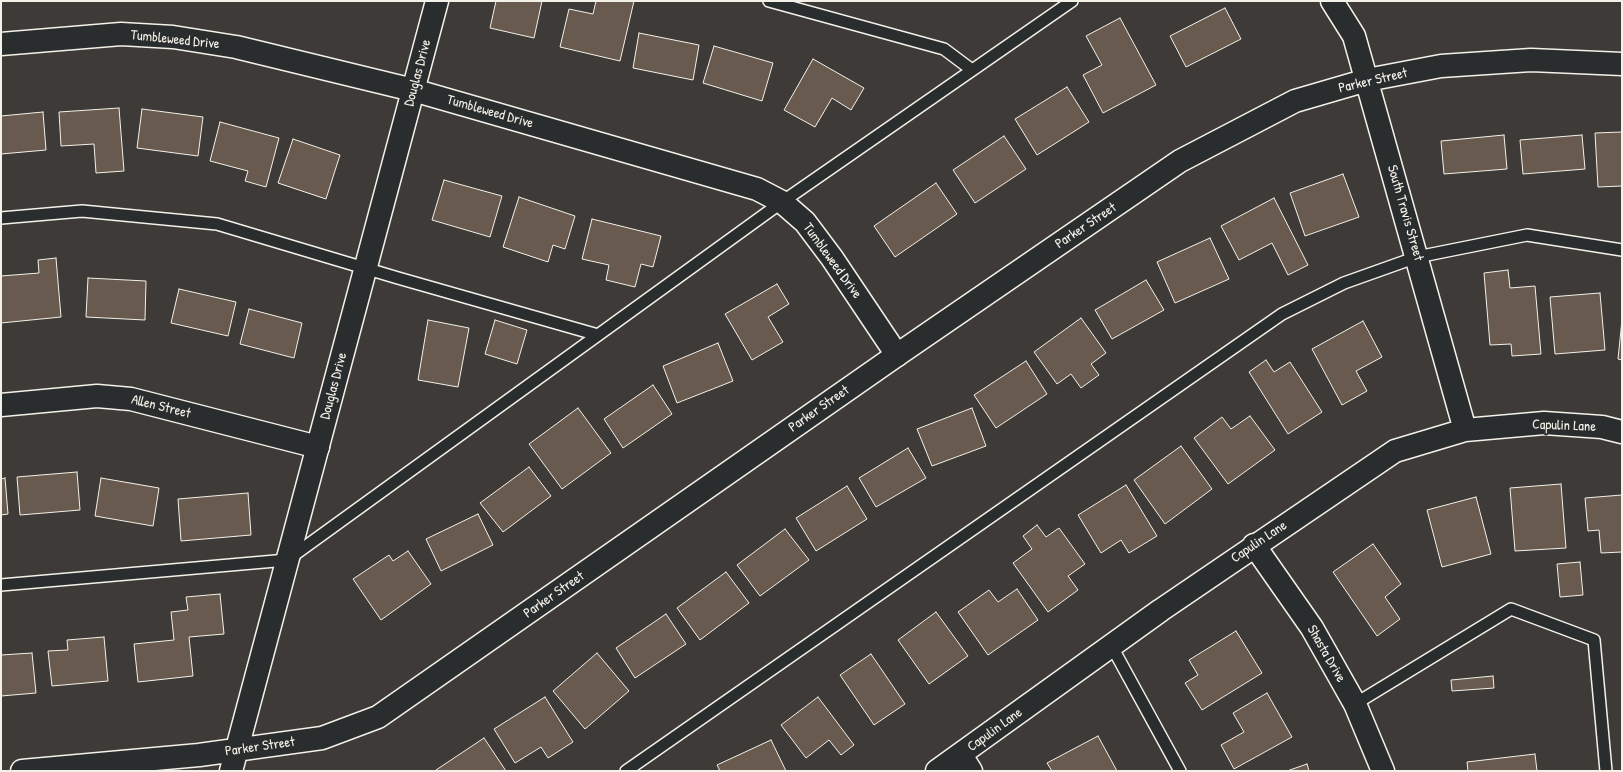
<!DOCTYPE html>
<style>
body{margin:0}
#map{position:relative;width:1623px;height:772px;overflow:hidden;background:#3d3a38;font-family:"Patrick Hand",sans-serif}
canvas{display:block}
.frame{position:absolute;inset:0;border:2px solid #f4f1e8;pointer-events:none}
</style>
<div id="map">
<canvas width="1623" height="772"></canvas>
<div class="frame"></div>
</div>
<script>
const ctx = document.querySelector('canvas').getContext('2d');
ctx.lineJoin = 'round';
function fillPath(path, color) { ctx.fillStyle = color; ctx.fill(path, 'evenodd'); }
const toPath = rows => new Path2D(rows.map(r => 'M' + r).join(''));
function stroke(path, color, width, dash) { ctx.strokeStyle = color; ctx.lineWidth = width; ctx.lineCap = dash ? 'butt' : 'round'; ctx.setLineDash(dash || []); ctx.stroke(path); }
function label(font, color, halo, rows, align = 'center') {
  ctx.font = font + ' "Patrick Hand",sans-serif'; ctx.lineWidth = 4; ctx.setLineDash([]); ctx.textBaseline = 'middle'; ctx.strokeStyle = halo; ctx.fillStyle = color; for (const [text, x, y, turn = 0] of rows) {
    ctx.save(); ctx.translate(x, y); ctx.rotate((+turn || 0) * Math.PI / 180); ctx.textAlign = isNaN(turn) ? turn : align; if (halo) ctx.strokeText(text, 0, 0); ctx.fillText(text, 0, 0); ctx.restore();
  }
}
const building = toPath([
 [496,1,542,1,534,38,490,28,496,1],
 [596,1,634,1,620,61,560,47,569,9,593,14,596,1],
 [1225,8,1241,39,1186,67,1170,36,1225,8],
 [1120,18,1156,85,1103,113,1083,75,1102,65,1086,36,1120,18],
 [639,33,699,45,693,80,633,68,639,33],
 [714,46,773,63,762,101,703,83,714,46],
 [813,59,864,88,851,110,832,98,815,127,784,110,813,59],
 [1067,87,1089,122,1037,155,1015,119,1067,87],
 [119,108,124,171,96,173,94,144,61,146,59,112,119,108],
 [142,109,203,117,198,156,137,148,142,109],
 [43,112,46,150,1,154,1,116,43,112],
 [220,122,279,138,266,187,245,181,248,171,210,161,220,122],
 [1622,132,1622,186,1598,187,1595,133,1622,132],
 [1504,135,1507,169,1444,174,1441,141,1504,135],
 [1582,135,1585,169,1523,174,1520,140,1582,135],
 [1004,136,1026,169,975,203,953,170,1004,136],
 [293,139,340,155,326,199,278,183,293,139],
 [1343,174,1359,217,1305,236,1290,193,1343,174],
 [444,180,502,196,490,237,432,220,444,180],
 [936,183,957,214,895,257,874,226,936,183],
 [519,197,575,216,565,249,553,245,548,262,503,247,519,197],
 [1274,198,1308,265,1288,275,1272,243,1239,260,1221,226,1274,198],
 [592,219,661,236,653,267,641,264,635,287,606,280,609,265,582,259,592,219],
 [1210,238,1229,279,1175,303,1157,262,1210,238],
 [56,258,61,317,1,323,1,276,39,273,38,260,56,258],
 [1508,270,1510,288,1535,286,1541,354,1512,356,1511,344,1490,345,1484,273,1508,270],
 [88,278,146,281,145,320,86,317,88,278],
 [1146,280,1164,310,1112,339,1095,310,1146,280],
 [777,284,789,304,768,317,783,342,752,360,725,314,777,284],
 [179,289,236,302,228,336,171,323,179,289],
 [1600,293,1605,350,1555,354,1550,297,1600,293],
 [249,309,302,323,294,358,240,344,249,309],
 [1081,318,1106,353,1091,364,1099,375,1081,388,1071,374,1057,384,1034,352,1081,318],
 [428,320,469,328,458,387,418,380,428,320],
 [495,320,527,330,517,364,485,354,495,320],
 [1622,320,1622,360,1618,359,1622,320],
 [1363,321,1382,357,1356,371,1367,391,1342,405,1312,349,1363,321],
 [718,343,733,381,677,403,663,366,718,343],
 [1266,360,1274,372,1290,362,1322,412,1288,434,1249,372,1266,360],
 [1026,361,1047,394,996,428,974,395,1026,361],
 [653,385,672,414,623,448,604,419,653,385],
 [578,408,611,453,562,489,529,444,578,408],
 [972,408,986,446,932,466,917,429,972,408],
 [1250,416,1275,450,1228,484,1194,438,1222,417,1231,429,1250,416],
 [1181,446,1212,489,1165,524,1134,480,1181,446],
 [908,448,926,478,876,507,859,478,908,448],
 [529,467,551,496,503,532,480,503,529,467],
 [77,472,80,510,20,515,17,477,77,472],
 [5,478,8,514,1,515,1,479,5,478],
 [101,478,159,488,153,526,95,516,101,478],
 [1561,484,1566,548,1515,551,1510,488,1561,484],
 [1126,485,1157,536,1129,553,1121,540,1101,553,1078,515,1126,485],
 [847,486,867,519,816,551,796,518,847,486],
 [248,493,251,535,181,541,178,499,248,493],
 [1622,495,1622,552,1601,553,1599,530,1588,531,1585,498,1622,495],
 [1476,497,1491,554,1442,567,1427,510,1476,497],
 [478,514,493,545,441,571,426,539,478,514],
 [1037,525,1046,537,1059,528,1085,564,1068,576,1078,590,1048,612,1013,563,1032,549,1023,536,1037,525],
 [785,529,809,560,760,596,737,565,785,529],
 [1373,544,1401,584,1385,597,1400,619,1377,636,1333,572,1373,544],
 [408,551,431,584,381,620,353,579,389,555,393,561,408,551],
 [1580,562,1583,595,1560,597,1557,564,1580,562],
 [726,572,749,603,700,640,677,608,726,572],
 [1017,589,1038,620,988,655,958,612,989,590,998,602,1017,589],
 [220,594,224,634,189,637,193,676,138,682,134,644,174,640,171,612,188,610,186,597,220,594],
 [936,612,968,656,929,684,898,640,936,612],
 [666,614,686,644,635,678,616,648,666,614],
 [1236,631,1262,673,1202,710,1185,683,1198,675,1189,660,1236,631],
 [104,637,108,681,52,686,48,651,68,650,67,640,104,637],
 [32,653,36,693,1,696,1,655,32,653],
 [597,653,629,691,585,729,553,691,597,653],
 [871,654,905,704,874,725,840,675,871,654],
 [1493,676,1494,688,1452,691,1451,680,1493,676],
 [1267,693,1292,737,1234,769,1221,745,1244,732,1233,713,1267,693],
 [545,697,573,742,548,758,541,747,515,763,494,729,545,697],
 [818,697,854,745,841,755,829,740,806,758,781,725,818,697],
 [1098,736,1117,771,1052,771,1047,763,1098,736],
 [484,738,506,771,437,771,436,770,484,738],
 [771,740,786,771,720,771,717,765,771,740],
 [1535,754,1537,771,1468,771,1467,762,1535,754],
 [1307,764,1309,771,1287,771,1307,764]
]);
fillPath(building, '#685a4f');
stroke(building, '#f4f1e8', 1);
const lane = toPath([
 [769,1,944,49,972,70],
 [1,218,82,211,217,224,398,278,598,335],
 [1,585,287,560,782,202,1072,1],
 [1111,645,1180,771],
 [1355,704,1511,609,1594,640,1606,771],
 [626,771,1282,314,1344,283,1417,257,1527,235,1622,250]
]);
const street = toPath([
 [1,44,121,34,173,37,236,47,413,90,757,189,782,202,805,222,832,258,897,355],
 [1,405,97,396,131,399,318,447],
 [1254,545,1312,628,1355,704,1383,771],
 [961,755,971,771]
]);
const secondary = toPath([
 [1332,1,1354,36,1465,430],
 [22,771,199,755,322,738,378,717,897,355,1180,161,1295,101,1367,80,1441,66,1531,60,1622,64],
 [231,771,437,1],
 [937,771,1161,610,1395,451,1465,430,1544,423,1602,427,1622,432]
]);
stroke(lane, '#f4f1e8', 14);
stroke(street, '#f4f1e8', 25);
stroke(secondary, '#f4f1e8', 25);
stroke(lane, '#2a2d2e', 11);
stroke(street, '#2a2d2e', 22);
stroke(secondary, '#2a2d2e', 22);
label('14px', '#f4f1e8', '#2a2d2e', [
 ["Tumbleweed Drive",175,40,6],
 ["Douglas Drive",418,73,-75],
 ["Parker Street",1373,81,-13],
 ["Tumbleweed Drive",490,112,16],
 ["South Travis Street",1405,213,74],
 ["Parker Street",1086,226,-34],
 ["Tumbleweed Drive",832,261,54],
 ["Douglas Drive",334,386,-75],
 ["Allen Street",161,407,14],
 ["Parker Street",819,409,-35],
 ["Capulin Lane",1564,426,2],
 ["Capulin Lane",1259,542,-34],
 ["Parker Street",554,595,-35],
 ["Shasta Drive",1326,654,60],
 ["Capulin Lane",995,730,-36],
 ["Parker Street",260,747,-8]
]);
</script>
